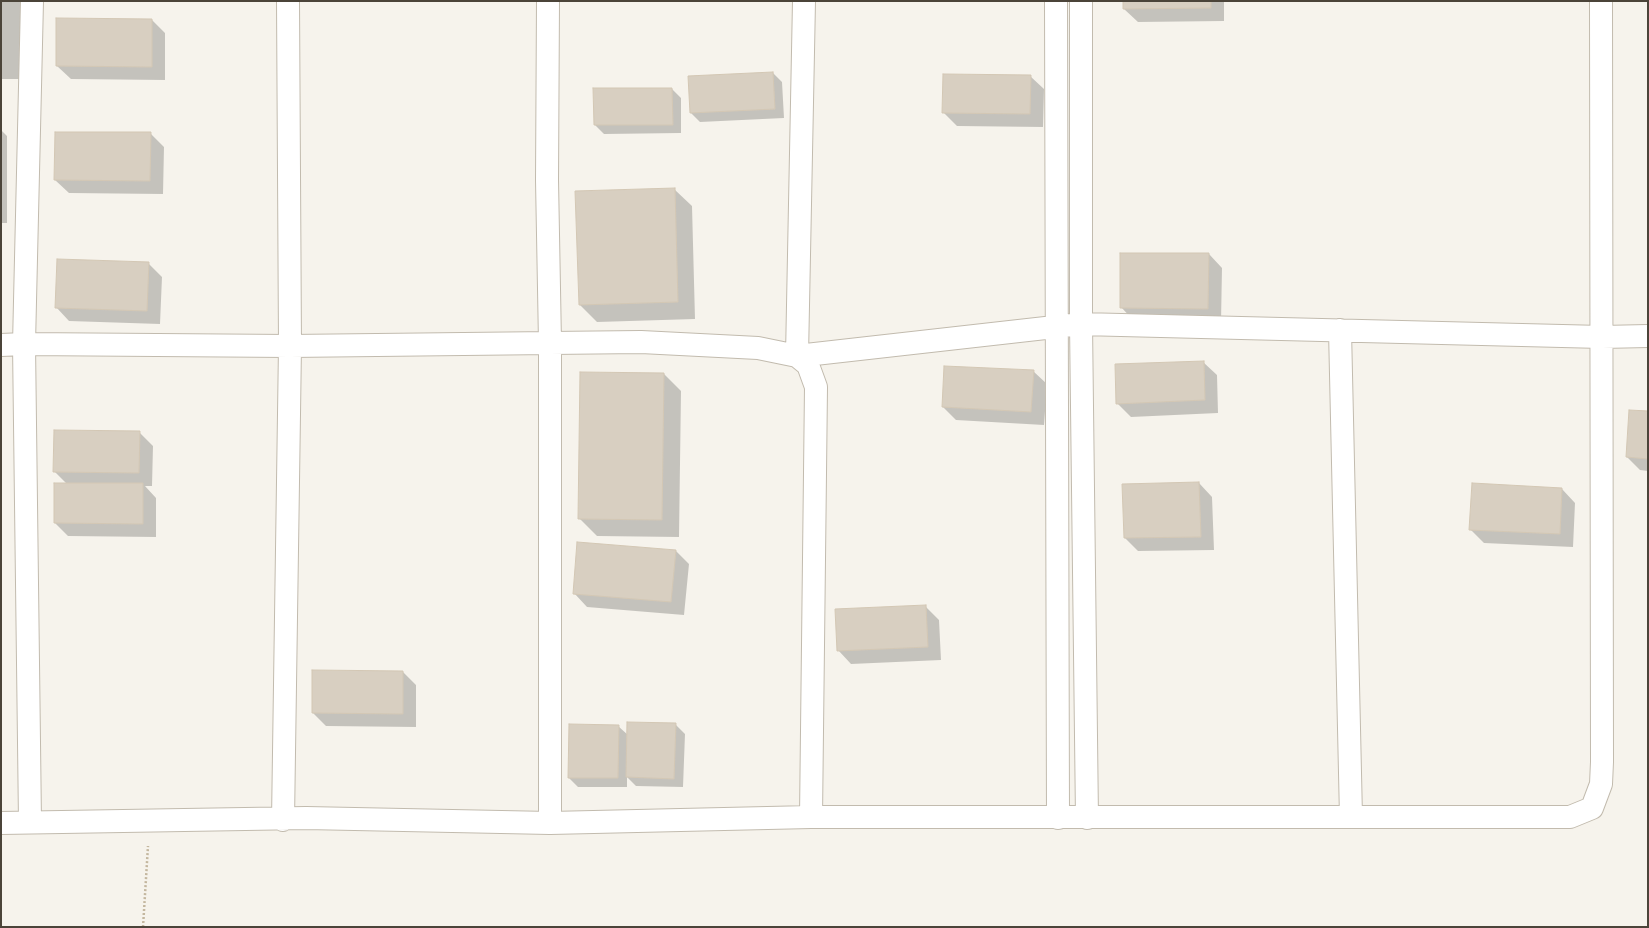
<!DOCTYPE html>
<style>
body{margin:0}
#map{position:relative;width:1649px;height:928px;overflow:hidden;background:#f6f3ec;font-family:Montserrat,sans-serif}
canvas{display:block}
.frame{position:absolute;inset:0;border:2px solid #4b4439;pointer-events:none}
</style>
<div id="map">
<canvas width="1649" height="928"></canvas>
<div class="frame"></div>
</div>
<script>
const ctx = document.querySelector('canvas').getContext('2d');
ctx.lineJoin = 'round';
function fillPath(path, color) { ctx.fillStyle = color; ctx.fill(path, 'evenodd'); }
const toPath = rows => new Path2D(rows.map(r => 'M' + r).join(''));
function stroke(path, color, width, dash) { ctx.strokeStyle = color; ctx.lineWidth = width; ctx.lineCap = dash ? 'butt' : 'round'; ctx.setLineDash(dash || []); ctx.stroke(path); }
fillPath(toPath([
 [1,1,24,1,24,79,1,79],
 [1124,1,1224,1,1224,21,1138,22,1124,9],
 [152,20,165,33,165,80,71,79,57,66],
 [773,73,782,82,784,118,700,122,691,113,689,77],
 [1030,76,1044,89,1043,127,957,126,943,112],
 [672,89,681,98,681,133,604,134,595,125],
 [1,130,7,136,7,223,1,223],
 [150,133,164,147,163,194,69,193,55,180],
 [674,189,692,206,695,319,597,322,580,305],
 [1209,254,1222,268,1221,322,1134,321,1121,307],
 [148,263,162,277,160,324,69,321,56,307],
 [1203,362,1217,375,1218,413,1131,417,1117,403],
 [1033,371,1047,384,1044,425,956,420,943,407],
 [664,374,681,391,679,537,597,536,579,518],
 [1648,412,1648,471,1640,470,1627,457],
 [139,432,153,446,152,486,145,486,156,498,156,537,68,536,55,523,67,484,54,471],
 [1199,483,1212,497,1214,550,1138,551,1125,538],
 [1562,489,1575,503,1573,547,1484,543,1470,529],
 [675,550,689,564,684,615,587,607,574,593],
 [925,606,939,620,941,660,851,664,838,650],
 [403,672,416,685,416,727,326,726,313,713],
 [675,724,685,734,683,787,636,786,627,777,627,787,578,787,569,778,618,726,628,735]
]), '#0003');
const building = toPath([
 [1123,1,1211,1,1211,8,1123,9,1123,1],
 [56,18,152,19,152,67,56,66,56,18],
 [773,72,775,109,690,113,688,76,773,72],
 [943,74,1031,75,1030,114,942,113,943,74],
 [593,88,672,88,673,125,594,125,593,88],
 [55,132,151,132,150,181,54,180,55,132],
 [675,188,678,302,579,305,575,191,675,188],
 [1120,253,1209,253,1208,309,1120,308,1120,253],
 [57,259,149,262,147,311,55,308,57,259],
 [1204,361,1205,400,1116,404,1115,364,1204,361],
 [944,366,1034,370,1031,412,942,407,944,366],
 [580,372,664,373,662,520,578,519,580,372],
 [1629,410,1648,411,1648,459,1626,457,1629,410],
 [54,430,140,431,139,473,53,472,54,430],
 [1199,482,1201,537,1124,538,1122,484,1199,482],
 [54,483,143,483,143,524,54,523,54,483],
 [1472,483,1562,488,1560,534,1469,530,1472,483],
 [577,542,676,550,671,602,573,594,577,542],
 [926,605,928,647,837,651,835,609,926,605],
 [312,670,403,671,403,714,312,713,312,670],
 [627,722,676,723,674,779,626,777,627,722],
 [569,724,619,725,618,778,568,778,569,724]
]);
fillPath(building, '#d8cfc1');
stroke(building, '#d3c7b4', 1);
const minor = toPath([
 [32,1,24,344,290,346,550,343,547,180,548,1],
 [804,1,797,356,1081,324,1602,337,1648,336],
 [1056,1,1058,818],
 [1081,1,1081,324,1087,818],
 [1340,330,1351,817],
 [1,345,24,344,30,822],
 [283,820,290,346,288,1],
 [1,823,306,818,550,823,811,817,1570,817,1592,808,1601,784,1602,762,1601,1],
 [550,823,550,343,641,342,758,348,797,356,808,365,816,387,811,817]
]);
stroke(minor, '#c2bbae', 24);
stroke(toPath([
 [143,927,148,846]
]), '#c4b79f', 2.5, [2, 2]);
stroke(minor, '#fff', 22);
</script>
